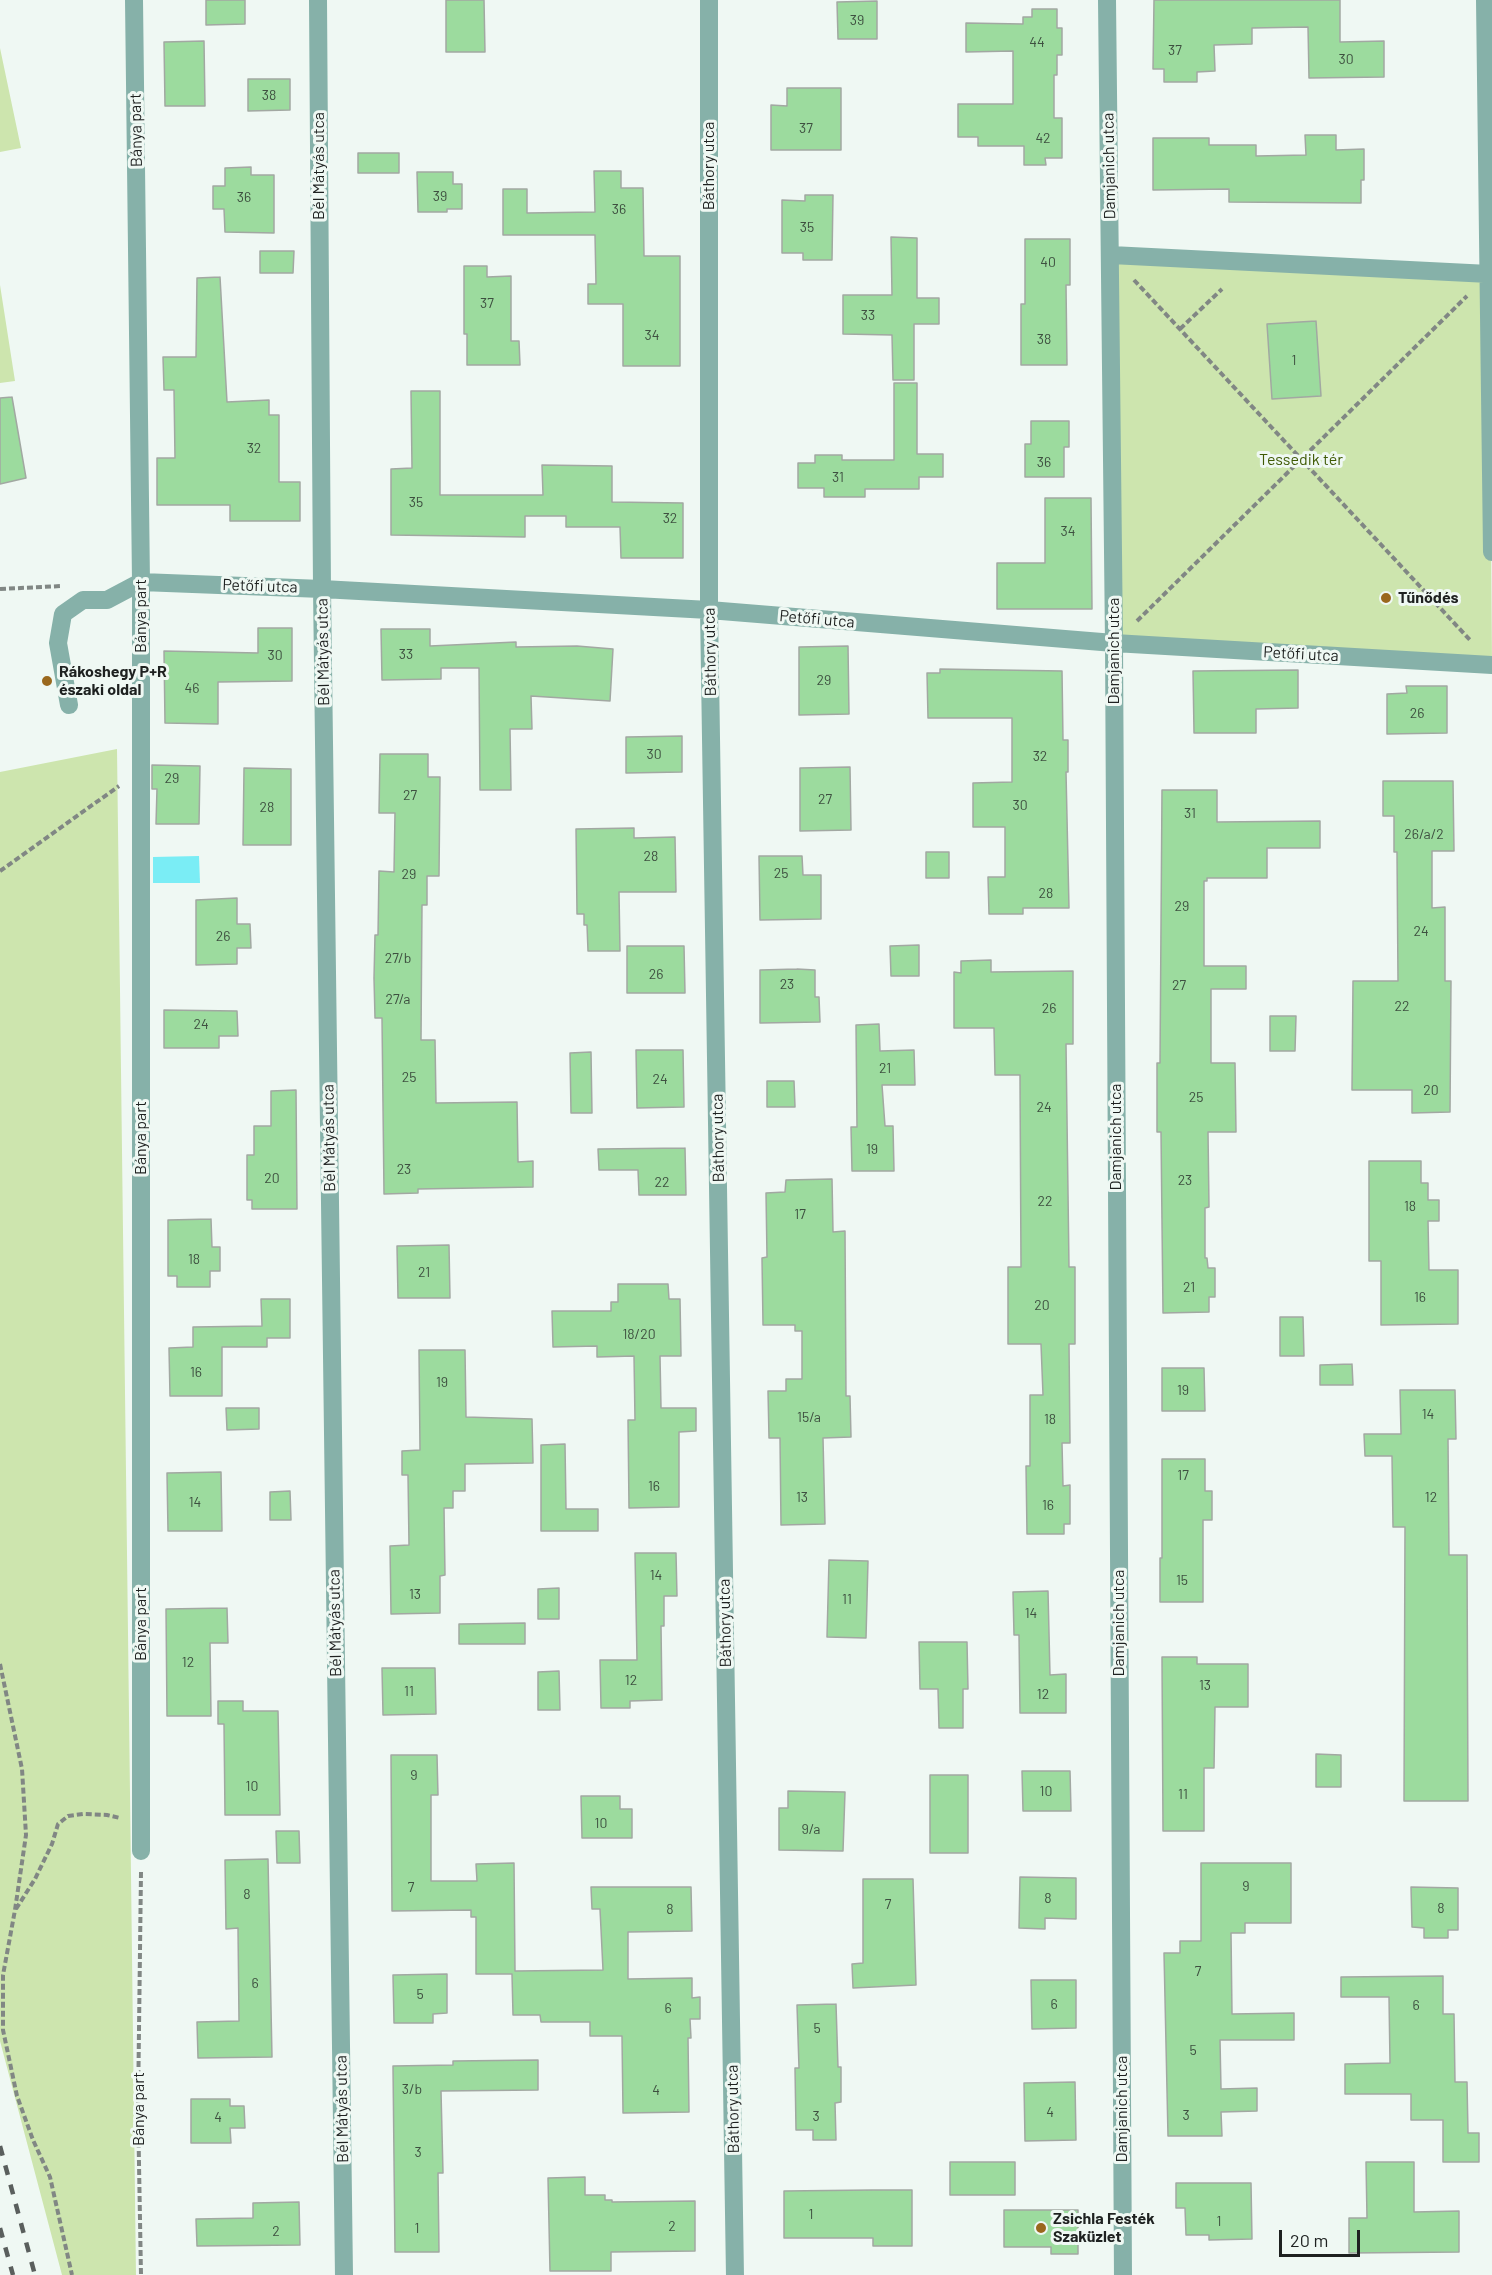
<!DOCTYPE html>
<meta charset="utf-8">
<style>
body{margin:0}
#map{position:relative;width:1492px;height:2275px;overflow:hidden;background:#eff8f3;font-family:Barlow,sans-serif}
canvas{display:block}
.scale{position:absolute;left:1279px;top:2230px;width:81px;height:27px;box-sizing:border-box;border:3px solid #1e2120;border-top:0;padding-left:8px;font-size:18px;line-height:21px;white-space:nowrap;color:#1e2120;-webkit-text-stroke:4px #eff8f3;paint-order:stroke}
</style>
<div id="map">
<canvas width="1492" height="2275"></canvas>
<div class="scale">20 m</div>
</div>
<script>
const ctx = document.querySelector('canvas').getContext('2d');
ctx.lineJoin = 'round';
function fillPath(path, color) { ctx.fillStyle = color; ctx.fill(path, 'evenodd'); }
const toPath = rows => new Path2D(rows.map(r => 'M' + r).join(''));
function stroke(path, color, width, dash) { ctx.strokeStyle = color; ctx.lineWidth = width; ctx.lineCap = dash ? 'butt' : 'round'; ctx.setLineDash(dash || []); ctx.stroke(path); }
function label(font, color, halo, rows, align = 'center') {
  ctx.font = font + ' Barlow,sans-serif'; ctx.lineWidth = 6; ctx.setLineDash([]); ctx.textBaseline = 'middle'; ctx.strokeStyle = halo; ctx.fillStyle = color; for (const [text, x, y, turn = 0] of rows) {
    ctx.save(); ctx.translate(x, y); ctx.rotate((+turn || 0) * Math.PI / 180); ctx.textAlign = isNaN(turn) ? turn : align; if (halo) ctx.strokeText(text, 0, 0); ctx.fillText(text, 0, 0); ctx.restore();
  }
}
fillPath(toPath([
 [0,48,21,148,0,152],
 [1111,255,1489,274,1492,665,1114,643],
 [0,285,15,381,0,383],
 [117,749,136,2275,62,2275,0,2041,0,772]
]), '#cde5ae');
fillPath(toPath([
 [199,856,200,883,153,883,153,857]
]), '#7aedf5');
const building = toPath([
 [206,0,245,0,245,24,206,25,206,0],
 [446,0,484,0,485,52,446,52,446,0],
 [1154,0,1340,0,1340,42,1384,41,1384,77,1309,78,1308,27,1252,28,1252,44,1214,45,1215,71,1197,72,1197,82,1164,82,1164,69,1153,69,1154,0],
 [877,1,877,39,838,39,837,2,877,1],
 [1032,9,1057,9,1057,28,1062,28,1062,55,1057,55,1057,75,1054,75,1054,118,1062,118,1062,158,1045,158,1046,165,1024,165,1024,146,978,146,978,137,958,137,958,104,1013,104,1013,51,966,52,966,23,1023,24,1023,17,1032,17,1032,9],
 [204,41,205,106,165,106,164,42,204,41],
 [248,79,290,79,290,110,248,111,248,79],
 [787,88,841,88,841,150,771,150,771,105,787,106,787,88],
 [1305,135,1336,135,1336,150,1364,149,1364,180,1361,180,1361,203,1229,202,1229,189,1153,190,1153,138,1209,138,1209,145,1256,145,1256,156,1306,155,1305,135],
 [358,153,399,153,399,173,358,173,358,153],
 [251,167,251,175,274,175,274,233,225,232,224,209,213,209,213,186,225,186,225,168,251,167],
 [594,171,621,171,621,188,643,188,644,256,680,256,680,366,623,366,623,304,588,304,588,284,596,284,595,235,503,235,503,189,527,189,527,213,595,212,594,171],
 [417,172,453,172,453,184,462,184,462,209,447,209,447,212,418,212,417,172],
 [805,195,833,195,832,260,803,260,803,253,782,253,782,200,805,201,805,195],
 [891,237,917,238,917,298,939,298,939,324,914,324,914,380,893,380,892,335,843,334,843,295,892,295,891,237],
 [1025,239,1070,239,1070,285,1066,285,1067,365,1021,365,1021,304,1025,304,1025,239],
 [260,251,294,251,293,273,260,273,260,251],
 [464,266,487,266,487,277,511,276,511,341,519,341,520,365,467,365,467,334,464,334,464,266],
 [220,277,227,402,269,400,269,415,279,415,279,482,300,482,300,521,230,521,230,505,157,505,157,458,175,458,174,390,164,390,163,357,196,357,197,278,220,277],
 [1316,321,1321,396,1272,399,1267,324,1316,321],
 [894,383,917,383,917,454,943,454,943,477,919,477,919,489,865,489,865,497,824,497,824,488,798,488,798,463,815,463,815,455,842,455,842,460,894,460,894,383],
 [411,391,440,391,440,495,543,495,542,465,612,466,612,502,683,503,683,558,621,558,620,527,566,527,566,516,525,516,525,537,391,535,391,469,412,468,411,391],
 [12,397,26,478,0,484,0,398,12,397],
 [1031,421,1069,421,1069,447,1064,447,1064,477,1025,477,1025,444,1031,444,1031,421],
 [1045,498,1091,498,1092,609,997,609,997,563,1045,563,1045,498],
 [258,628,292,628,292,681,218,682,218,724,165,723,164,651,258,653,258,628],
 [381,629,430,629,430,646,516,642,516,647,577,646,613,649,610,701,531,696,532,729,510,729,511,790,480,790,479,668,441,668,441,679,382,680,381,629],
 [848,646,849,714,799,715,799,647,848,646],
 [940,669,1062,671,1063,740,1068,740,1068,772,1066,772,1069,908,1023,908,1023,914,989,914,988,877,1005,877,1005,827,973,827,973,783,1012,782,1012,718,928,718,927,673,940,673,940,669],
 [1298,670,1298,708,1256,709,1256,733,1194,733,1193,671,1298,670],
 [1406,686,1447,686,1447,733,1387,734,1387,694,1407,693,1406,686],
 [682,736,682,772,626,773,626,737,682,736],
 [380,754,428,754,428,777,440,777,439,876,427,876,427,905,422,905,421,1040,435,1040,436,1103,517,1102,518,1162,533,1161,533,1187,418,1189,418,1193,384,1194,382,1018,375,1018,374,978,375,935,378,935,379,871,394,872,395,813,379,813,380,754],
 [152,765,200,766,199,824,156,824,157,789,152,789,152,765],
 [850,767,851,830,800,831,800,768,850,767],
 [244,768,291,769,291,845,243,845,244,768],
 [1383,781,1453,781,1454,851,1432,851,1432,908,1445,907,1445,981,1451,981,1450,1112,1412,1113,1412,1090,1352,1090,1353,981,1398,981,1397,852,1394,852,1394,816,1383,816,1383,781],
 [1162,790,1217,790,1217,822,1320,821,1320,848,1267,848,1267,878,1207,878,1207,881,1204,881,1204,966,1246,966,1246,989,1211,989,1211,1063,1235,1063,1236,1132,1208,1132,1209,1207,1205,1208,1205,1258,1207,1258,1208,1268,1215,1268,1215,1297,1209,1297,1209,1312,1163,1313,1161,1132,1157,1132,1157,1063,1160,1063,1162,790],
 [634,828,634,838,675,837,676,892,619,892,620,951,588,951,587,925,584,925,584,914,577,914,576,829,634,828],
 [926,852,949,852,949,878,926,878,926,852],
 [759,856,802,856,803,875,821,875,821,919,760,920,759,856],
 [237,898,237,924,250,924,251,948,237,948,237,964,196,965,196,900,237,898],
 [919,945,919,976,891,976,890,946,919,945],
 [627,946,684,946,685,993,627,993,627,946],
 [991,960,991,972,1073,971,1073,1044,1066,1044,1069,1267,1075,1267,1075,1344,1069,1344,1070,1443,1062,1443,1063,1486,1070,1485,1070,1524,1064,1524,1064,1534,1027,1534,1026,1466,1030,1466,1030,1395,1043,1395,1041,1344,1008,1344,1008,1267,1021,1267,1020,1075,995,1075,994,1028,954,1028,954,972,961,973,961,961,991,960],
 [797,969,815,970,815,997,819,997,820,1022,760,1023,760,970,797,969],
 [164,1010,237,1011,238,1036,219,1036,219,1048,164,1048,164,1010],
 [1270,1016,1296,1016,1295,1051,1270,1051,1270,1016],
 [879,1024,880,1051,914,1050,915,1085,882,1085,885,1126,893,1126,894,1171,852,1171,851,1127,857,1127,856,1025,879,1024],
 [636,1050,683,1050,684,1107,637,1108,636,1050],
 [591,1052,592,1113,571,1113,570,1053,591,1052],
 [767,1081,794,1081,795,1107,767,1107,767,1081],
 [296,1090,297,1209,252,1209,252,1200,247,1200,247,1155,254,1155,254,1126,271,1126,271,1091,296,1090],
 [685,1148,686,1195,639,1195,638,1170,599,1170,598,1149,685,1148],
 [1369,1161,1421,1161,1421,1183,1428,1183,1428,1200,1439,1200,1439,1221,1428,1221,1429,1270,1458,1270,1458,1324,1381,1325,1381,1261,1369,1261,1369,1161],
 [832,1179,833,1232,845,1231,846,1396,850,1396,851,1437,823,1438,825,1524,781,1525,780,1438,769,1438,768,1391,786,1391,786,1379,802,1379,802,1331,795,1331,795,1325,763,1325,762,1258,767,1257,766,1193,785,1192,786,1180,832,1179],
 [211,1219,212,1247,220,1247,220,1271,210,1271,210,1287,177,1287,177,1276,168,1276,168,1220,211,1219],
 [449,1245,450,1298,398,1298,397,1246,449,1245],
 [618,1284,668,1284,669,1299,680,1299,681,1356,660,1356,661,1408,696,1408,696,1431,679,1432,679,1507,629,1508,628,1420,635,1420,634,1356,597,1357,597,1346,553,1347,552,1311,611,1311,611,1302,618,1302,618,1284],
 [261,1299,290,1299,290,1338,267,1338,267,1347,222,1347,222,1396,170,1396,169,1348,193,1347,193,1327,262,1326,261,1299],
 [1280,1317,1303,1317,1304,1356,1280,1356,1280,1317],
 [419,1350,465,1350,466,1417,532,1419,533,1463,465,1464,465,1491,453,1491,453,1508,444,1508,445,1575,440,1576,440,1613,391,1614,390,1546,409,1545,408,1475,402,1475,402,1451,420,1450,419,1350],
 [1352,1364,1353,1385,1320,1385,1320,1365,1352,1364],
 [1162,1368,1204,1368,1205,1411,1162,1411,1162,1368],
 [1400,1390,1455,1390,1456,1439,1448,1439,1449,1555,1467,1555,1468,1801,1404,1801,1405,1527,1393,1527,1392,1456,1365,1456,1364,1434,1401,1434,1400,1390],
 [226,1408,259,1408,259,1429,227,1430,226,1408],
 [565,1444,566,1509,598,1509,598,1531,541,1531,541,1445,565,1444],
 [1162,1459,1205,1459,1205,1491,1212,1491,1212,1520,1203,1520,1203,1602,1160,1602,1160,1558,1162,1558,1162,1459],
 [221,1472,222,1531,168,1531,167,1473,221,1472],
 [290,1491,291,1520,270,1520,270,1492,290,1491],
 [635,1553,676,1553,677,1596,664,1596,664,1626,661,1626,662,1700,630,1701,630,1708,601,1708,600,1660,637,1660,635,1553],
 [829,1560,868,1561,866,1638,827,1637,829,1560],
 [559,1588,559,1619,538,1619,538,1589,559,1588],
 [1048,1591,1050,1675,1066,1674,1066,1713,1020,1713,1019,1635,1014,1635,1013,1592,1048,1591],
 [227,1608,228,1643,210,1643,211,1716,167,1716,166,1609,227,1608],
 [525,1623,525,1644,459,1644,459,1624,525,1623],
 [919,1642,967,1642,968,1689,963,1689,963,1728,939,1728,938,1689,920,1689,919,1642],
 [1162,1657,1197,1657,1197,1664,1248,1664,1248,1707,1215,1707,1214,1768,1204,1768,1204,1831,1163,1831,1162,1657],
 [382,1668,435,1668,436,1714,383,1715,382,1668],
 [559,1671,560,1710,538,1710,538,1672,559,1671],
 [218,1701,243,1701,243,1711,278,1711,280,1815,225,1815,224,1724,218,1724,218,1701],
 [1316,1754,1341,1755,1341,1787,1316,1787,1316,1754],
 [391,1755,437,1755,438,1795,431,1795,431,1881,477,1881,476,1864,514,1863,515,1971,603,1970,600,1909,592,1909,591,1887,691,1887,692,1931,628,1932,628,1979,692,1978,692,1998,700,1997,700,2019,690,2019,691,2038,688,2038,689,2112,623,2113,622,2036,590,2036,590,2022,541,2022,540,2015,513,2015,512,1974,476,1974,476,1917,471,1917,471,1910,392,1911,391,1755],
 [1022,1771,1070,1771,1071,1811,1023,1811,1022,1771],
 [930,1775,968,1775,968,1853,930,1853,930,1775],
 [788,1791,845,1792,843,1851,779,1850,779,1808,788,1808,788,1791],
 [581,1796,620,1796,620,1809,632,1809,632,1838,582,1838,581,1796],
 [276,1831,299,1831,300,1863,277,1863,276,1831],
 [268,1859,272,2057,198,2058,197,2022,239,2021,238,1928,226,1929,225,1860,268,1859],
 [1201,1863,1291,1863,1291,1923,1245,1923,1245,1933,1231,1933,1232,2014,1294,2013,1294,2040,1220,2040,1221,2089,1257,2088,1257,2111,1221,2112,1222,2136,1168,2136,1164,1953,1180,1953,1180,1941,1201,1941,1201,1863],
 [1020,1877,1076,1878,1076,1919,1045,1918,1045,1929,1019,1928,1020,1877],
 [863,1879,913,1879,916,1985,853,1988,852,1964,863,1963,863,1879],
 [1411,1887,1458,1888,1458,1930,1448,1930,1448,1938,1424,1938,1424,1928,1412,1927,1411,1887],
 [447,1974,447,2013,433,2014,433,2023,394,2023,393,1975,447,1974],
 [1443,1976,1443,2014,1454,2014,1455,2082,1467,2082,1468,2133,1479,2133,1479,2162,1443,2162,1443,2120,1411,2120,1411,2094,1345,2094,1345,2064,1390,2063,1389,1997,1341,1997,1341,1977,1443,1976],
 [1031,1980,1076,1980,1076,2028,1032,2029,1031,1980],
 [836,2004,838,2067,841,2067,841,2102,835,2103,836,2140,813,2140,813,2130,796,2130,795,2068,799,2068,797,2005,836,2004],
 [538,2060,538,2090,441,2091,443,2173,438,2173,439,2252,395,2252,393,2066,453,2065,453,2061,538,2060],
 [1075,2082,1076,2140,1025,2141,1024,2083,1075,2082],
 [191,2099,230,2099,230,2106,244,2106,245,2128,230,2128,231,2143,191,2143,191,2099],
 [950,2162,1015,2162,1015,2195,950,2195,950,2162],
 [1366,2162,1414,2162,1414,2212,1459,2211,1459,2252,1349,2253,1349,2218,1367,2218,1366,2162],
 [585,2177,585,2195,605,2195,605,2200,612,2200,612,2202,695,2201,695,2251,611,2252,611,2271,550,2271,548,2178,585,2177],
 [1176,2183,1251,2183,1252,2239,1209,2240,1209,2235,1186,2235,1185,2208,1176,2208,1176,2183],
 [872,2190,912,2190,912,2246,873,2246,873,2238,784,2238,784,2191,872,2190],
 [299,2202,300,2245,197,2246,196,2219,253,2218,253,2203,299,2202],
 [1004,2210,1078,2210,1078,2254,1051,2254,1051,2247,1004,2247,1004,2210]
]);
fillPath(building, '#9cdb9e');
stroke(building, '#a2a8a2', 1.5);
stroke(toPath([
 [1134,280,1470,640],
 [1180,329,1222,289],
 [0,589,62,586],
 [1137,621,1467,296],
 [0,871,119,786],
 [0,1664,22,1769,26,1835,15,1910,3,1975,3,2030,17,2096,33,2140,50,2177,72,2275],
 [141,1872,138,2108,141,2275],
 [16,1909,35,1879,52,1844,58,1824,68,1816,83,1814,107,1815,120,1818]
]), '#818784', 4, [6, 3]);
stroke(toPath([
 [134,0,141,582,141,1851],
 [318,0,322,589,344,2275],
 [709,0,709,610,735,2275],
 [1107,0,1114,643,1123,2275],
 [1485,0,1492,552],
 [1111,255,1489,274],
 [141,582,322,589,709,610,1114,643,1492,665],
 [69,705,58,643,63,614,83,600,107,600,141,582]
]), '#86b1a9', 18);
stroke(toPath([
 [0,2146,35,2275],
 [0,2228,13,2275]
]), '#5a5f5d', 4.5, [10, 10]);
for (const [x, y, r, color] of [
 [1386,598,6,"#9a681d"],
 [47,681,6,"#9a681d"],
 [1041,2228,6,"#9a681d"]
]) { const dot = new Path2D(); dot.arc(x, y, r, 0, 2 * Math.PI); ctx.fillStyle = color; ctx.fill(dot); stroke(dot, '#eff8f3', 2); }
label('14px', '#3e5040', null, [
 ["39",857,20],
 ["44",1037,42],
 ["37",1175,50],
 ["30",1346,59],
 ["38",269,95],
 ["37",806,128],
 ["42",1043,138],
 ["39",440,196],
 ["36",244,197],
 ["36",619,209],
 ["35",807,227],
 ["40",1048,262],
 ["37",487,303],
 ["33",868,315],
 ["34",652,335],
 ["38",1044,339],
 ["1",1294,360],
 ["32",254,448],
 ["36",1044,462],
 ["31",838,477],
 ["35",416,502],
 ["32",670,518],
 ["34",1068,531],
 ["33",406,654],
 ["30",275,655],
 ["29",824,680],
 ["46",192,688],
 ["26",1417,713],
 ["30",654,754],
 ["32",1040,756],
 ["29",172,778],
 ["27",410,795],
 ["27",825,799],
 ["30",1020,805],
 ["28",267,807],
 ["31",1190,813],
 ["26/a/2",1424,834],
 ["28",651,856],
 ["25",781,873],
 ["29",409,874],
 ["28",1046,893],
 ["29",1182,906],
 ["24",1421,931],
 ["26",223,936],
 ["27/b",398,958],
 ["26",656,974],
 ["23",787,984],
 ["27",1179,985],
 ["27/a",398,999],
 ["22",1402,1006],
 ["26",1049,1008],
 ["24",201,1024],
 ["21",885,1068],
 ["25",409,1077],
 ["24",660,1079],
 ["20",1431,1090],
 ["25",1196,1097],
 ["24",1044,1107],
 ["19",872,1149],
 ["23",404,1169],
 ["20",272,1178],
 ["23",1185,1180],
 ["22",662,1182],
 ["22",1045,1201],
 ["18",1410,1206],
 ["17",800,1214],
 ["18",194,1259],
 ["21",424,1272],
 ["21",1189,1287],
 ["16",1420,1297],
 ["20",1042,1305],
 ["18/20",639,1334],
 ["16",196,1372],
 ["19",442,1382],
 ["19",1183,1390],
 ["14",1428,1414],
 ["15/a",809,1417],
 ["18",1050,1419],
 ["17",1183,1475],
 ["16",654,1486],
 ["13",802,1497],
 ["12",1431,1497],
 ["14",195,1502],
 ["16",1048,1505],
 ["14",656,1575],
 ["15",1182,1580],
 ["13",415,1594],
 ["11",847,1599],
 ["14",1031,1613],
 ["12",188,1662],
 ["12",631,1680],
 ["13",1205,1685],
 ["11",409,1691],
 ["12",1043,1694],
 ["9",414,1775],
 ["10",252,1786],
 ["10",1046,1791],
 ["11",1183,1794],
 ["10",601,1823],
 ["9/a",811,1829],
 ["9",1246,1886],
 ["7",411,1887],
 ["8",247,1894],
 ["8",1048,1898],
 ["7",888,1904],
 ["8",1441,1908],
 ["8",670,1909],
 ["7",1198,1971],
 ["6",255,1983],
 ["5",420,1994],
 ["6",1054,2004],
 ["6",1416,2005],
 ["6",668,2008],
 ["5",817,2028],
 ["5",1193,2050],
 ["3/b",412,2089],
 ["4",656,2090],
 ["4",1050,2112],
 ["3",1186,2115],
 ["3",816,2116],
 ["4",218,2117],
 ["3",418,2152],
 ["1",811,2214],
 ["1",1219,2221],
 ["2",672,2226],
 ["1",417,2228],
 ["2",276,2231]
]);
label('16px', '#1e2120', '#eff8f3', [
 ["Bánya part",136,130,-91],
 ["Bél Mátyás utca",319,166,-90],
 ["Báthory utca",709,166,-90],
 ["Damjanich utca",1109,166,-91],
 ["Petőfi utca",260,586,2],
 ["Bánya part",141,616,-90],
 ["Petőfi utca",817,619,5],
 ["Damjanich utca",1114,651,-90],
 ["Bél Mátyás utca",323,652,-91],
 ["Báthory utca",710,652,-91],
 ["Petőfi utca",1301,654,3],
 ["Damjanich utca",1116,1137,-90],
 ["Bánya part",141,1138,-90],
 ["Bél Mátyás utca",329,1138,-91],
 ["Báthory utca",718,1138,-91],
 ["Bél Mátyás utca",335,1623,-91],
 ["Báthory utca",725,1623,-91],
 ["Damjanich utca",1119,1623,-90],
 ["Bánya part",141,1624,-90],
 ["Bánya part",139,2109,-90],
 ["Bél Mátyás utca",342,2109,-91],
 ["Báthory utca",733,2109,-91],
 ["Damjanich utca",1122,2109,-90]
]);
label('16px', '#3f5a05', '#eff8f3', [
 ["Tessedik tér",1301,460]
]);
label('bold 16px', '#1e2120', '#eff8f3', [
 ["Tűnődés",1398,598],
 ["Rákoshegy P+R",59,672],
 ["északi oldal",59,690],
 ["Zsichla Festék",1053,2219],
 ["Szaküzlet",1053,2237]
], 'left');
</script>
